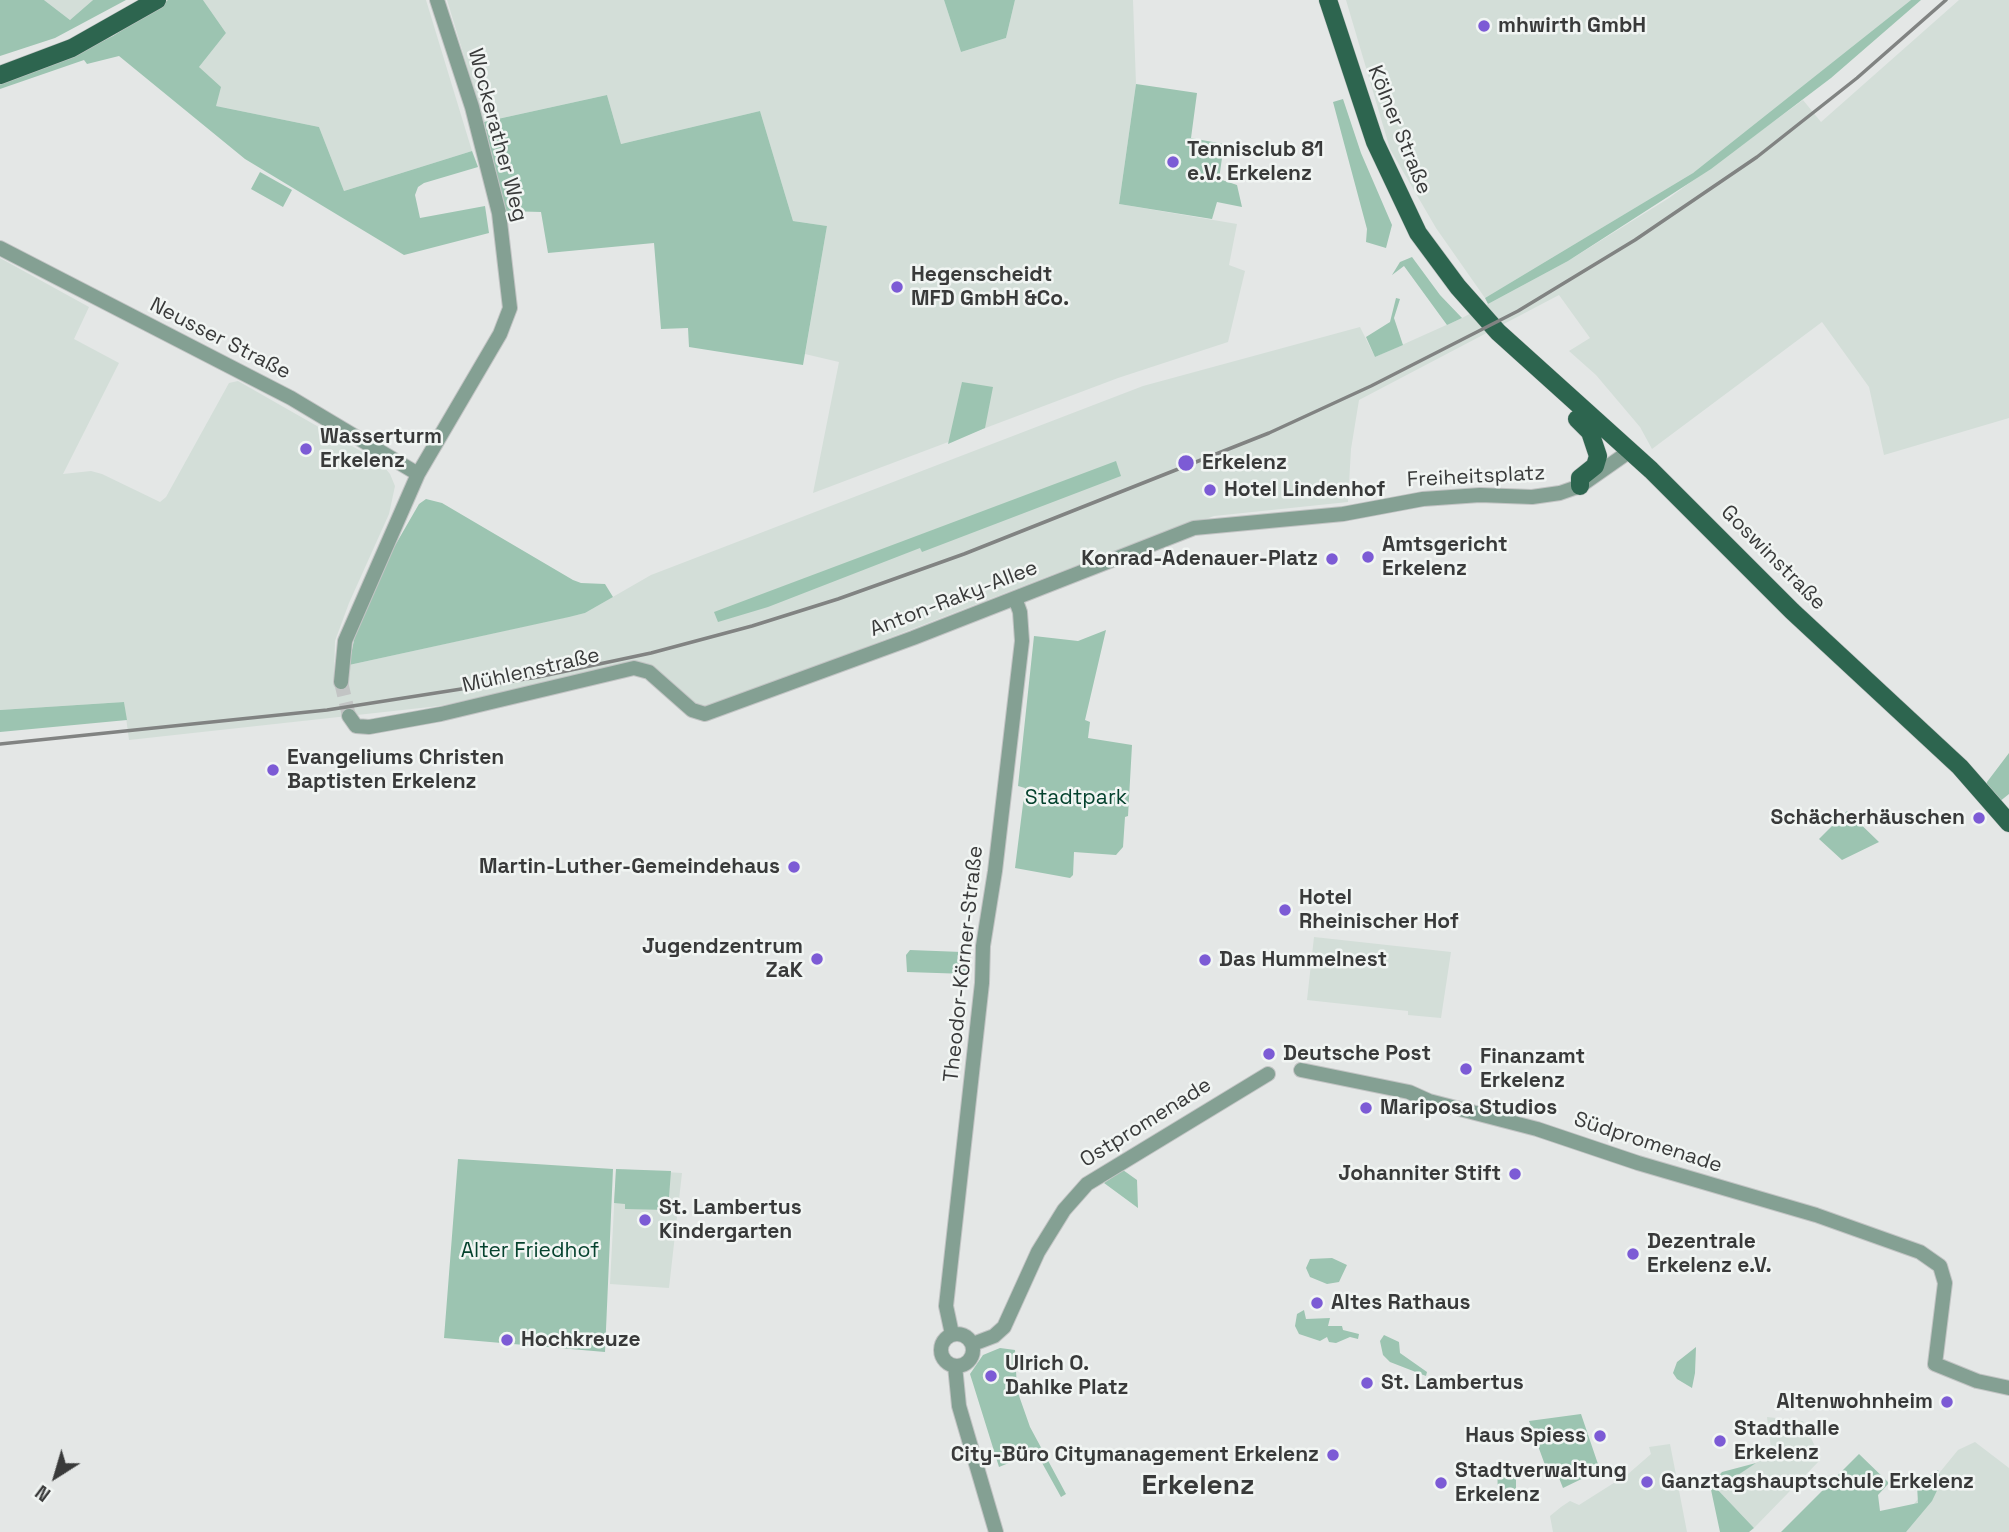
<!DOCTYPE html>
<meta charset="utf-8">
<style>
body{margin:0}
#map{position:relative;width:2009px;height:1532px;overflow:hidden;background:#e4e7e6;font-family:"Space Grotesk",sans-serif}
canvas{display:block}
.north{position:absolute;left:21px;top:1441px;width:70px;height:70px;-webkit-text-stroke:5px #f1f5f3;paint-order:stroke;rotate:217deg;font-size:19px;font-weight:700;line-height:28px;text-align:center;color:#393a3a}
.north::after{content:'';display:block;margin:auto;width:24px;height:32px;background:#393a3a;clip-path:polygon(50% 0,100% 100%,50% 72%,0 100%)}
</style>
<div id="map">
<canvas width="2009" height="1532"></canvas>
<div class="north">N</div>
</div>
<script>
const ctx = document.querySelector('canvas').getContext('2d');
ctx.lineJoin = 'round';
function fillPath(path, color) { ctx.fillStyle = color; ctx.fill(path, 'evenodd'); }
const toPath = rows => new Path2D(rows.map(r => 'M' + r).join(''));
function stroke(path, color, width, dash) { ctx.strokeStyle = color; ctx.lineWidth = width; ctx.lineCap = dash ? 'butt' : 'round'; ctx.setLineDash(dash || []); ctx.stroke(path); }
function label(font, color, halo, rows, align = 'center') {
  ctx.font = font + ' "Space Grotesk",sans-serif'; ctx.lineWidth = 5; ctx.setLineDash([]); ctx.textBaseline = 'middle'; ctx.strokeStyle = halo; ctx.fillStyle = color; for (const [text, x, y, turn = 0] of rows) {
    ctx.save(); ctx.translate(x, y); ctx.rotate((+turn || 0) * Math.PI / 180); ctx.textAlign = isNaN(turn) ? turn : align; if (halo) ctx.strokeText(text, 0, 0); ctx.fillText(text, 0, 0); ctx.restore();
  }
}
fillPath(toPath([
 [44,0,93,0,70,20],
 [203,0,426,0,472,151,344,191,319,127,216,106,199,67,226,33],
 [447,0,944,0,961,52,1006,38,1015,0,1133,0,1136,84,1119,204,1237,224,1229,265,1245,271,1228,342,1118,378,813,493,839,362,805,354,827,226,793,221,760,111,621,144,607,95,484,122],
 [1346,0,1911,0,1693,173,1485,298,1436,228,1390,149],
 [1959,0,2009,0,2009,418,1884,455,1869,387,1822,322,1652,449,1640,427,1596,375,1569,351,1590,338,1559,295,1359,400,1351,449,1348,502,1214,516,1054,574,703,710,697,709,651,665,640,662,439,706,129,740,124,702,0,710,0,258,89,307,74,339,119,363,63,474,91,471,102,474,160,502,166,497,229,383,238,381,380,462,390,474,395,486,389,514,349,603,335,641,334,679,349,665,585,613,651,575,1143,386,1360,327,1375,357,1462,318,1568,261,1669,198,1803,100,1821,122],
 [1314,937,1451,952,1441,1018,1408,1015,1408,1011,1307,1000],
 [616,1169,682,1173,669,1288,610,1284],
 [1767,1417,1803,1421,1821,1459,1754,1528,1717,1489,1769,1454,1771,1448],
 [1975,1442,2009,1468,2009,1532,1891,1532,1958,1450],
 [1670,1444,1687,1532,1553,1532,1550,1516,1561,1507,1570,1501,1579,1505,1628,1474,1651,1454,1649,1447]
]), '#d3ded8');
fillPath(toPath([
 [0,0,44,0,70,20,93,0,126,0,55,38,0,56],
 [168,0,203,0,226,33,199,67,221,87,216,106,319,127,344,191,472,151,478,167,424,183,418,187,415,195,420,218,485,206,489,233,404,255,245,159,119,56,87,64,84,60,0,89,0,80,79,52,113,36],
 [944,0,1015,0,1006,38,961,52],
 [1911,0,1921,0,1831,78,1711,169,1568,261,1488,304,1485,298,1693,173],
 [1136,84,1197,93,1191,138,1224,144,1219,179,1237,185,1242,207,1217,202,1212,219,1119,204],
 [607,95,621,144,760,111,793,221,827,226,803,365,689,347,688,328,661,329,654,243,548,253,541,212,505,211,484,122],
 [1343,99,1361,153,1392,225,1386,248,1366,242,1367,229,1333,102],
 [260,172,292,190,283,207,251,189],
 [1412,257,1440,295,1462,318,1447,325,1404,266,1392,275,1400,262],
 [1396,298,1400,299,1394,318,1403,345,1375,357,1366,337,1390,322],
 [962,382,993,387,985,428,948,444],
 [1116,461,1121,476,922,552,920,548,768,607,718,622,714,612],
 [426,499,442,503,573,580,581,583,605,584,613,597,585,613,569,617,349,665,355,635,393,549,419,504],
 [1106,630,1085,720,1090,722,1088,738,1132,745,1128,816,1125,817,1123,847,1116,855,1074,852,1073,875,1070,878,1015,868,1025,788,1018,786,1034,636,1078,641],
 [124,702,127,720,0,732,0,710],
 [2009,753,2009,794,1999,802,1987,787,1987,782],
 [1847,811,1879,842,1842,860,1819,839],
 [910,950,962,952,970,969,967,974,907,972,906,955],
 [458,1159,613,1169,605,1352,444,1338],
 [616,1169,671,1171,668,1210,625,1209,625,1204,614,1203],
 [1123,1170,1137,1180,1138,1208,1104,1183],
 [1332,1258,1347,1265,1339,1282,1327,1284,1310,1277,1306,1268,1310,1259],
 [1304,1310,1306,1319,1330,1318,1328,1326,1342,1326,1343,1330,1359,1334,1358,1339,1350,1337,1336,1343,1329,1342,1327,1337,1320,1341,1299,1334,1295,1326,1297,1314],
 [1384,1335,1399,1342,1400,1353,1427,1372,1426,1376,1390,1362,1383,1355,1380,1341],
 [1696,1347,1695,1373,1692,1388,1677,1379,1673,1373,1677,1362],
 [1000,1348,1015,1350,1017,1390,1030,1427,1066,1494,1061,1497,1036,1452,999,1467,970,1374,983,1355],
 [1581,1414,1600,1470,1563,1488,1557,1473,1549,1476,1529,1421],
 [1859,1454,1889,1483,1878,1495,1880,1511,1918,1503,1917,1485,1938,1470,1942,1480,1932,1501,1906,1532,1781,1532],
 [1756,1463,1717,1489,1754,1528,1749,1532,1720,1532,1710,1485,1722,1472],
 [1497,1464,1509,1464,1516,1470,1516,1496,1498,1496]
]), '#9cc4b1');
stroke(toPath([
 [341,682,349,716]
]), '#c2c4c4', 14, [14, 7]);
const minor = toPath([
 [0,248,291,398,418,474],
 [341,682,345,641,418,474,500,334,510,308,499,213,472,107,437,0],
 [349,716,356,726,369,727,441,714,634,668,649,672,692,710,705,714,913,638,1194,528,1343,514,1423,499,1480,495,1532,497,1560,493,1580,486,1630,451],
 [1301,1070,1409,1092,1429,1101,1537,1129,1638,1163,1816,1215,1920,1252,1940,1266,1945,1283,1935,1364,1977,1381,2009,1388],
 '941 1350a16 16 0 1 1 32 0a16 16 0 1 1-32 0Z',
 [952,1334,946,1306,982,983,983,946,995,871,1022,641,1020,612,1015,598],
 [973,1344,994,1336,1004,1327,1038,1252,1064,1210,1087,1184,1268,1074],
 [955,1366,959,1406,996,1532]
]);
const major = toPath([
 [1328,0,1375,142,1418,233,1458,287,1498,332,1651,470,1792,611,1960,767,2009,823],
 [0,75,72,48,157,0],
 [1577,419,1590,432,1598,456,1595,466,1580,478,1580,486]
]);
stroke(minor, '#c2c4c4', 16);
stroke(major, '#c2c4c4', 19);
stroke(minor, '#84a093', 14);
stroke(major, '#2d654f', 18);
stroke(toPath([
 [0,744,327,710,538,677,651,653,752,626,838,599,964,554,1269,433,1371,386,1518,311,1635,240,1757,157,1857,78,1946,0]
]), '#818382', 3.5);
for (const [x, y, r, color] of [
 [1484,26,7,"#7c5bd5"],
 [1173,162,7,"#7c5bd5"],
 [897,287,7,"#7c5bd5"],
 [306,449,7,"#7c5bd5"],
 [1186,463,9,"#7c5bd5"],
 [1210,490,7,"#7c5bd5"],
 [1368,557,7,"#7c5bd5"],
 [1332,559,7,"#7c5bd5"],
 [273,770,7,"#7c5bd5"],
 [1979,818,7,"#7c5bd5"],
 [794,867,7,"#7c5bd5"],
 [1285,910,7,"#7c5bd5"],
 [817,959,7,"#7c5bd5"],
 [1205,960,7,"#7c5bd5"],
 [1269,1054,7,"#7c5bd5"],
 [1466,1069,7,"#7c5bd5"],
 [1366,1108,7,"#7c5bd5"],
 [1515,1174,7,"#7c5bd5"],
 [645,1220,7,"#7c5bd5"],
 [1633,1254,7,"#7c5bd5"],
 [1317,1303,7,"#7c5bd5"],
 [507,1340,7,"#7c5bd5"],
 [991,1376,7,"#7c5bd5"],
 [1367,1383,7,"#7c5bd5"],
 [1947,1402,7,"#7c5bd5"],
 [1600,1436,7,"#7c5bd5"],
 [1720,1441,7,"#7c5bd5"],
 [1333,1455,7,"#7c5bd5"],
 [1647,1482,7,"#7c5bd5"],
 [1441,1483,7,"#7c5bd5"]
]) { const dot = new Path2D(); dot.arc(x, y, r, 0, 2 * Math.PI); ctx.fillStyle = color; ctx.fill(dot); stroke(dot, '#f1f5f3', 2.5); }
label('bold 21px', '#393a3a', '#f1f5f3', [
 ["mhwirth GmbH",1498,26],
 ["Tennisclub 81",1187,150],
 ["e.V. Erkelenz",1187,174],
 ["Hegenscheidt",911,275],
 ["MFD GmbH &Co.",911,299],
 ["Wasserturm",320,437],
 ["Erkelenz",320,461],
 ["Erkelenz",1202,463],
 ["Hotel Lindenhof",1224,490],
 ["Amtsgericht",1382,545],
 ["Erkelenz",1382,569],
 ["Konrad-Adenauer-Platz",1318,559,"right"],
 ["Evangeliums Christen",287,758],
 ["Baptisten Erkelenz",287,782],
 ["Schächerhäuschen",1965,818,"right"],
 ["Martin-Luther-Gemeindehaus",780,867,"right"],
 ["Hotel",1299,898],
 ["Rheinischer Hof",1299,922],
 ["Jugendzentrum",803,947,"right"],
 ["ZaK",803,971,"right"],
 ["Das Hummelnest",1219,960],
 ["Deutsche Post",1283,1054],
 ["Finanzamt",1480,1057],
 ["Erkelenz",1480,1081],
 ["Mariposa Studios",1380,1108],
 ["Johanniter Stift",1501,1174,"right"],
 ["St. Lambertus",659,1208],
 ["Kindergarten",659,1232],
 ["Dezentrale",1647,1242],
 ["Erkelenz e.V.",1647,1266],
 ["Altes Rathaus",1331,1303],
 ["Hochkreuze",521,1340],
 ["Ulrich O.",1005,1364],
 ["Dahlke Platz",1005,1388],
 ["St. Lambertus",1381,1383],
 ["Altenwohnheim",1933,1402,"right"],
 ["Stadthalle",1734,1429],
 ["Erkelenz",1734,1453],
 ["Haus Spiess",1586,1436,"right"],
 ["City-Büro Citymanagement Erkelenz",1319,1455,"right"],
 ["Stadtverwaltung",1455,1471],
 ["Erkelenz",1455,1495],
 ["Ganztagshauptschule Erkelenz",1661,1482]
], 'left');
label('21px', '#393a3a', '#f1f5f3', [
 ["Kölner Straße",1399,130,68],
 ["Wockerather Weg",497,135,75],
 ["Neusser Straße",220,339,27],
 ["Freiheitsplatz",1476,477,-3],
 ["Goswinstraße",1773,558,45],
 ["Anton-Raky-Allee",954,599,-21],
 ["Mühlenstraße",531,671,-13],
 ["Theodor-Körner-Straße",964,964,-84],
 ["Ostpromenade",1146,1123,-32],
 ["Südpromenade",1648,1143,18]
]);
label('21px', '#05422e', '#f1f5f3', [
 ["Stadtpark",1076,798],
 ["Alter Friedhof",530,1251]
]);
label('bold 28px', '#393a3a', '#f1f5f3', [
 ["Erkelenz",1198,1486]
]);
</script>
